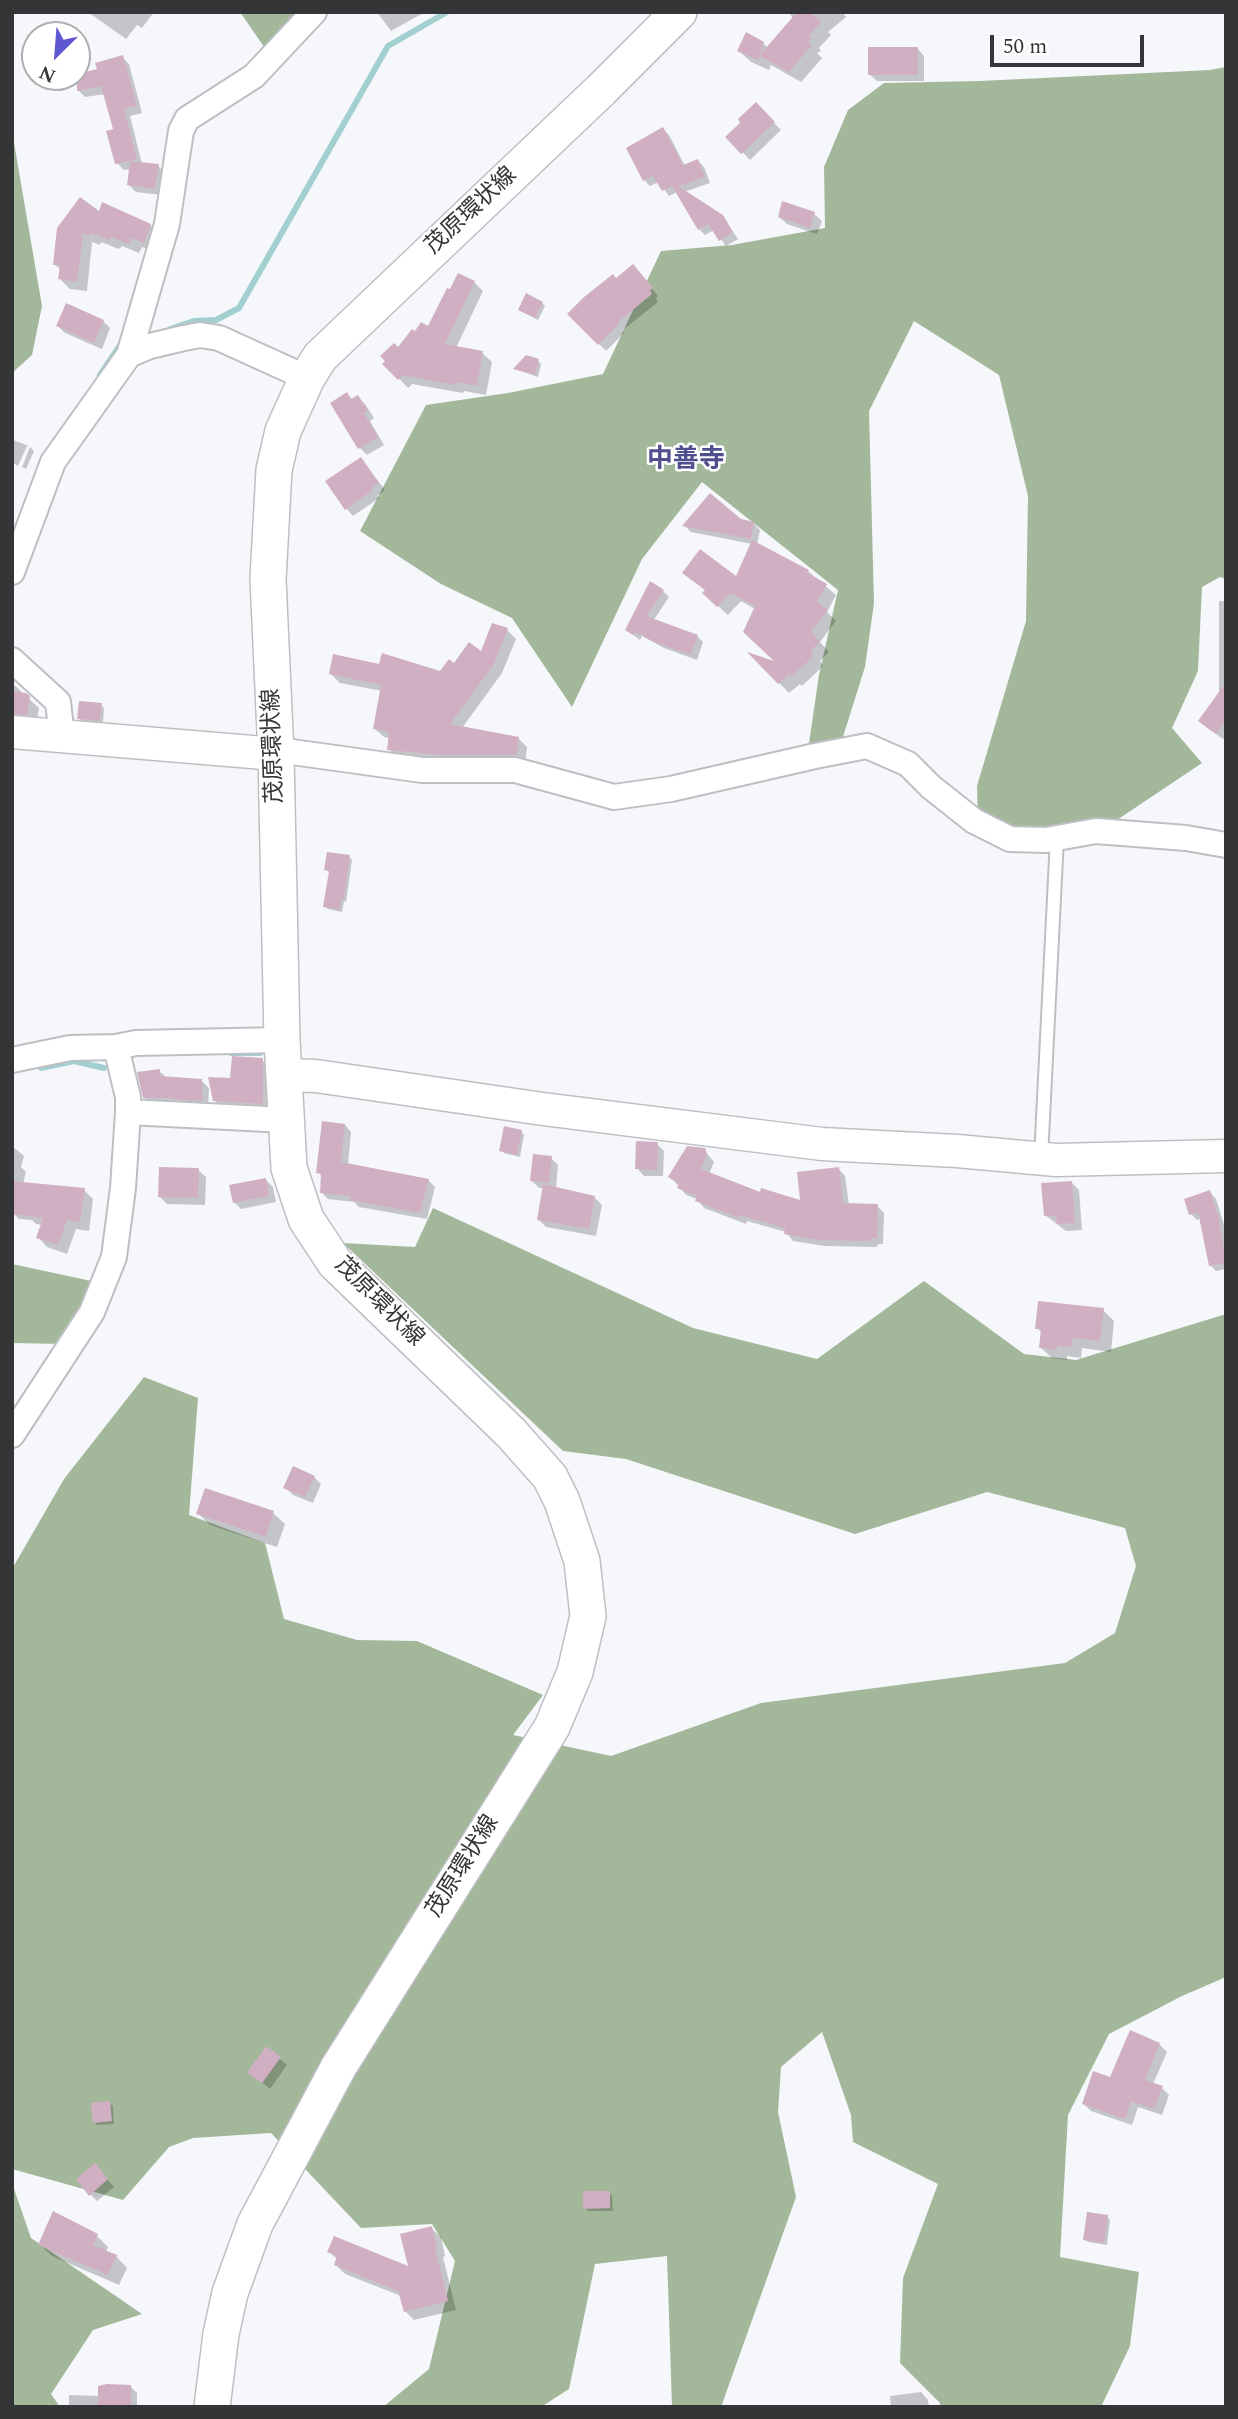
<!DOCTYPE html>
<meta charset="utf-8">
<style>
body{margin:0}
#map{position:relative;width:1238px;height:2419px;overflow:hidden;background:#f6f7fb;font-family:Spectral,serif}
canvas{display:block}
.frame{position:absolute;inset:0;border:14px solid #343536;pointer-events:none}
.north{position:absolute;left:21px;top:21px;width:70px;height:70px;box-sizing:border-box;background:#fff;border:2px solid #aeaeaf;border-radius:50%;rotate:205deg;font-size:19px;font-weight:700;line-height:28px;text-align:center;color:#343536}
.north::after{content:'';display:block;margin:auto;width:24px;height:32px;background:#5f57cf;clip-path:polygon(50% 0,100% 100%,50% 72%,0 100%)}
.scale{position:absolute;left:990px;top:35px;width:154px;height:32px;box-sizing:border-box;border:4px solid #343536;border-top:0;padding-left:9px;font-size:21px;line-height:24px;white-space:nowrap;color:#343536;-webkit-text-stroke:5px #fff;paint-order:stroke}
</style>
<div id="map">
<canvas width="1238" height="2419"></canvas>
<div class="frame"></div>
<div class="north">N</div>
<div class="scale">50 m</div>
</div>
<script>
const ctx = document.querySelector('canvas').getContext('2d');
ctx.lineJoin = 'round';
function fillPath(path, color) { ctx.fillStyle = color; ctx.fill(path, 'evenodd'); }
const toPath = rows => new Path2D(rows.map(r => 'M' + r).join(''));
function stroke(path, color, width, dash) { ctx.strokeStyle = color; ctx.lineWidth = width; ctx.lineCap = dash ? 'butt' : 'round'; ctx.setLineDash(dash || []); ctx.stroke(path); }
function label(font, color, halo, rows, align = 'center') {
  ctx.font = font + ' Spectral,"Noto Sans JP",serif'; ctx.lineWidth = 5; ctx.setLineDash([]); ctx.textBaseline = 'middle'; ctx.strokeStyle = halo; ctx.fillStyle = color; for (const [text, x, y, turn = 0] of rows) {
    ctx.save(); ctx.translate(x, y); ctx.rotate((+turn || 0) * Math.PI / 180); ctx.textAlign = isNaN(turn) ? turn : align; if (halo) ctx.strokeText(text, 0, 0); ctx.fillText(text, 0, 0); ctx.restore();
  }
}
fillPath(toPath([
 [240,12,294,12,297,24,269,54],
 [1226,67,1226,579,1220,577,1202,587,1198,671,1172,728,1202,763,1111,824,1012,833,978,818,977,786,1026,621,1028,496,999,375,914,321,869,411,874,603,865,667,841,743,808,750,819,675,838,590,702,482,642,559,572,707,512,618,441,584,360,531,426,405,508,393,603,374,661,251,732,245,825,228,824,167,848,110,884,83,980,81,1210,70],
 [12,131,42,306,32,355,12,373],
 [433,1208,693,1328,817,1359,924,1281,1024,1354,1076,1360,1226,1314,1226,1977,1182,1996,1109,2034,1068,2115,1060,2257,1139,2272,1130,2346,1101,2407,940,2407,940,2403,900,2363,903,2278,938,2184,853,2142,851,2115,822,2032,781,2067,778,2112,796,2197,721,2407,672,2407,667,2256,595,2264,569,2389,541,2407,383,2407,429,2369,455,2261,432,2224,361,2228,271,2133,193,2138,169,2147,123,2200,12,2169,12,1569,64,1479,144,1377,198,1398,189,1515,265,1543,284,1619,357,1640,417,1641,543,1695,513,1735,611,1756,761,1703,1065,1663,1115,1633,1136,1566,1125,1528,987,1492,855,1534,626,1459,563,1451,343,1243,415,1247],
 [12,1264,96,1282,66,1344,12,1343],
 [12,2183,31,2238,142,2314,93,2330,51,2394,60,2407,12,2407]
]), '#a3b89b');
fillPath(toPath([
 [88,12,154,12,142,28,137,25,126,39],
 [377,12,425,12,391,31],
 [788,12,842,12,846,17,828,32,831,35,819,48,821,51,817,53,822,58,801,82,771,65,769,70,751,62,739,51,763,43,768,48,794,19],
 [917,48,924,56,924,81,877,81,869,74],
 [122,57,129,64,142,113,130,116,142,164,158,166,165,173,162,195,136,192,129,185,131,169,124,170,117,163,115,130,105,94,85,97,78,90,75,77,99,71],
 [756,105,781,130,750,160,728,137,742,123],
 [663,129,669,135,685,166,698,161,704,167,710,183,684,192,722,216,738,239,726,246,714,230,705,235,699,229,677,192,669,196,659,182,650,186,644,180],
 [80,199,100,214,150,225,161,235,155,252,142,247,139,253,122,246,119,249,101,242,100,245,92,242,87,291,70,289,60,279,61,270,54,264],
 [814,214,822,221,817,234,787,224,779,217],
 [640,274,658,296,656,298,658,302,623,330,625,332,606,351,570,314,617,280],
 [474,282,483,291,456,348,482,353,492,362,486,395,464,391,463,393,412,384,408,388,385,364,399,350,429,329],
 [542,303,545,306,538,320,523,312],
 [103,321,110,328,102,349,65,333,58,326],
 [538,361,541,364,538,377,515,369],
 [347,394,353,400,358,397,365,404,374,418,370,421,384,445,367,455,360,448,333,403],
 [13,440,29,446,27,446,18,466,13,463,14,503,12,503],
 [30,447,34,451,26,469,22,467],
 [361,459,385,490,377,496,379,498,353,516,346,508],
 [740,521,753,523,760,530,757,545,808,571,836,595,827,612,836,621,820,642,829,652,820,661,823,666,802,686,800,684,789,693,753,656,780,665,755,609,741,601,728,615,704,593,706,591,685,573,737,579,752,544,691,532,685,526],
 [663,591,669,597,653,621,697,636,703,642,697,660,664,648,642,636,640,640,627,630],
 [1219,601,1226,601,1226,735,1223,739,1206,727,1219,694],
 [493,625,507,630,516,639,502,673,462,728,518,738,527,747,525,763,397,758,389,749,390,738,384,737,375,729,382,691,340,683,331,674,380,666,441,673,482,654],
 [12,683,39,708,36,724,12,723],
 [101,705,104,708,103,723,82,721,79,718],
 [349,857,352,860,346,902,344,901,342,912,328,909,325,906,330,873,326,869],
 [262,1060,269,1067,270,1110,222,1108,215,1101,232,1080],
 [159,1071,167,1078,202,1081,209,1088,208,1107,152,1104,144,1097],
 [345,1125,351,1132,348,1165,428,1180,435,1187,427,1219,359,1207,354,1202,328,1199,322,1193,323,1177,318,1172],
 [521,1131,524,1135,520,1157,504,1153,501,1150],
 [657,1144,664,1151,663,1176,644,1176,637,1168],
 [12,1146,24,1156,21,1167,26,1172,23,1184,84,1190,93,1199,89,1231,76,1229,67,1254,47,1247,38,1237,43,1225,36,1224,32,1220,19,1219,12,1212],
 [704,1150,714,1162,709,1174,761,1194,802,1202,838,1168,845,1176,849,1205,877,1206,884,1213,883,1244,878,1244,877,1247,825,1246,793,1241,786,1232,747,1221,746,1224,704,1208,697,1199,686,1195,670,1176],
 [551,1158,558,1165,556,1189,594,1197,602,1205,596,1236,546,1227,539,1220,544,1188,539,1188,531,1180],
 [198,1170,206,1177,205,1205,167,1204,160,1197],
 [265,1179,273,1187,276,1202,241,1209,234,1202],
 [1072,1183,1079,1190,1082,1230,1066,1231,1045,1215],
 [1210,1192,1216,1199,1226,1231,1226,1269,1216,1271,1210,1265,1201,1218,1197,1220,1191,1214],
 [1103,1310,1114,1321,1111,1352,1082,1348,1081,1358,1067,1356,1067,1360,1052,1358,1040,1347,1042,1333,1037,1328],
 [314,1477,321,1484,313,1503,293,1495,286,1488],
 [206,1490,273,1513,285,1524,277,1547,210,1525,198,1513],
 [1159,2044,1167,2052,1153,2084,1162,2088,1169,2095,1162,2115,1138,2107,1132,2125,1091,2111,1084,2104,1111,2079],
 [266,2048,287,2065,270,2089,250,2072],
 [109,2103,113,2106,114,2124,97,2125,94,2122],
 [102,2173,114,2187,97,2201,90,2194],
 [609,2192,612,2196,613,2211,588,2211,585,2208],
 [1107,2217,1110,2220,1107,2245,1088,2242,1084,2239],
 [431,2228,441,2237,445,2256,443,2257,456,2310,414,2320,405,2311,401,2296,345,2274,336,2265,338,2260,329,2252,410,2269],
 [97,2236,108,2247,106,2252,116,2256,127,2268,119,2285,52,2256,40,2245],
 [131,2387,137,2393,137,2407,69,2407,69,2395,100,2396],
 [921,2392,928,2400,929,2407,891,2407,890,2396]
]), '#0003');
stroke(toPath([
 [170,329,194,321,216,320,239,308,388,46,447,12],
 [100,375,123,341],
 [231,1053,260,1053],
 [41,1068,74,1061,104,1068]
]), '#a2cfd0', 6);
fillPath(toPath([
 [797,12,809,12,821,22,809,36,812,39,808,41,812,45,789,72,759,56],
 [746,32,764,42,758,60,737,51],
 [868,47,918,47,918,75,868,75],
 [123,55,137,106,124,109,137,159,115,164,106,131,113,129,101,86,77,91,77,74,97,69,95,63],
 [756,102,775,122,741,154,725,137,740,123,738,119],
 [663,127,683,165,698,159,705,177,678,186,723,215,733,232,719,241,708,224,698,230,672,186,662,191,653,176,643,181,626,148],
 [130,161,159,164,155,189,127,185],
 [80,197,99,211,102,202,151,224,144,243,131,238,129,244,111,237,108,240,91,233,90,236,83,233,77,282,58,279,60,265,53,265,57,228],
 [782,201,815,212,810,228,778,217],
 [633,264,653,288,650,290,652,294,618,322,619,324,598,345,567,314,584,297,613,274,616,278],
 [458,273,475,281,445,344,483,351,477,386,455,382,454,385,403,375,398,380,382,364,385,361,380,356,394,343,398,347,412,329,415,331,421,322,428,326,447,288,450,289],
 [526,293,543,302,535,318,518,310],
 [66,303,104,320,94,343,56,326],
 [526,355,539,359,535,375,513,369],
 [347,392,351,399,358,395,368,411,364,413,378,437,358,449,330,403],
 [361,457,379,483,372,488,373,490,345,510,325,481],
 [710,493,741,519,754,522,751,539,682,526],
 [752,540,809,570,807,573,827,584,817,602,828,610,811,631,820,642,811,650,814,656,791,677,789,675,778,684,747,652,774,661,743,632,755,606,730,593,717,607,702,593,705,590,682,573,700,549,736,576],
 [650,581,664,590,646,616,698,635,691,655,656,643,635,632,633,635,625,630],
 [492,623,508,628,494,664,450,724,519,737,516,755,443,755,387,750,389,732,373,729,381,685,329,674,333,654,379,664,382,653,440,671,449,659,454,663,469,642,481,651],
 [1226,682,1226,720,1216,734,1198,721],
 [12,691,26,693,30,696,27,715,12,714],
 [79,701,102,703,100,721,77,719],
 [327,852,350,855,344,899,341,899,340,910,323,907,329,871,324,870],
 [232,1056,263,1058,263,1104,213,1101,208,1077,230,1078],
 [160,1069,160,1076,202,1079,202,1101,172,1099,173,1098,143,1098,137,1072],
 [322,1121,345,1124,341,1162,429,1179,420,1213,350,1200,351,1196,320,1193,321,1174,316,1173],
 [504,1126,522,1130,517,1155,499,1151],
 [636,1141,658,1142,657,1170,635,1169],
 [687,1146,705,1148,707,1154,701,1169,760,1192,761,1188,800,1200,797,1172,839,1167,843,1203,878,1204,877,1238,871,1238,870,1241,816,1240,784,1234,785,1228,740,1215,739,1218,695,1201,697,1196,677,1188,679,1184,668,1177],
 [533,1154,552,1156,549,1183,530,1181],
 [159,1167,199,1168,198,1198,158,1197],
 [266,1178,269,1196,233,1203,229,1185],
 [12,1181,85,1188,80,1222,67,1220,58,1245,36,1238,43,1218,12,1214],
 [1072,1181,1075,1223,1057,1224,1056,1216,1044,1216,1041,1183],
 [543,1184,595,1196,589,1229,537,1220],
 [1210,1190,1219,1219,1226,1263,1209,1266,1198,1212,1189,1215,1184,1199],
 [1038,1301,1104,1308,1100,1341,1072,1338,1071,1347,1057,1346,1057,1350,1039,1348,1041,1329,1035,1329],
 [293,1466,315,1476,305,1497,283,1488],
 [205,1488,274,1511,266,1537,196,1514],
 [1130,2030,1160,2043,1145,2080,1163,2086,1154,2109,1131,2101,1125,2119,1082,2104,1093,2071,1110,2077],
 [266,2046,281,2057,262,2083,247,2073],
 [110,2101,112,2121,93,2123,91,2103],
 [95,2163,108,2179,89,2196,76,2179],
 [583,2191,610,2191,610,2208,583,2209],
 [53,2211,98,2234,93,2245,117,2255,108,2275,38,2245],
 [1087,2212,1108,2215,1104,2243,1083,2240],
 [432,2226,437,2248,435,2248,448,2301,404,2312,398,2291,334,2265,337,2256,327,2252,334,2236,408,2266,400,2234],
 [107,2384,131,2385,131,2407,98,2407,98,2386]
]), '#d1afc2');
const service = toPath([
 [1041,1158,1057,838]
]);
const minor = toPath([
 [129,355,167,224,181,131,187,119,254,76,314,12],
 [12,572,53,462,129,355,150,346,184,338,200,335,219,338,307,378],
 [12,660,58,702,62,737],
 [276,754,292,752,422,770,515,770,614,797,671,789,815,756,867,746,908,764,931,787,974,821,1010,839,1046,840,1096,831,1186,838,1226,845],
 [12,1060,70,1048,116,1047,136,1043,282,1040],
 [128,1112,286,1120],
 [12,1435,92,1312,114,1257,123,1188,128,1112,128,1097,116,1047]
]);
const tertiary = toPath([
 [12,732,276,754],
 [284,1075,316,1076,543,1109,822,1144,957,1151,1056,1160,1226,1156]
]);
const secondary = toPath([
 [212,2407,221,2334,230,2293,255,2224,338,2068,552,1727,575,1672,588,1616,582,1561,562,1501,550,1477,511,1433,335,1263,306,1219,289,1168,282,1040,276,754,268,579,274,470,283,431,307,378,320,357,601,90,679,12]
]);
stroke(service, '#bebfc3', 16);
stroke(minor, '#bebfc3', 28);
stroke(tertiary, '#bebfc3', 35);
stroke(secondary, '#bebfc3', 38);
stroke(service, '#fff', 12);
stroke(minor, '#fff', 24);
stroke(tertiary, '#fff', 32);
stroke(secondary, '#fff', 35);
label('23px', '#343536', '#fff', [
 ["茂原環状線",472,212,-43],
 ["茂原環状線",275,746,-92],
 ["茂原環状線",378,1303,45],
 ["茂原環状線",464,1867,-58]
]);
label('bold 26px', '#4f4f8e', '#fff', [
 ["中善寺",686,462]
]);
</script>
